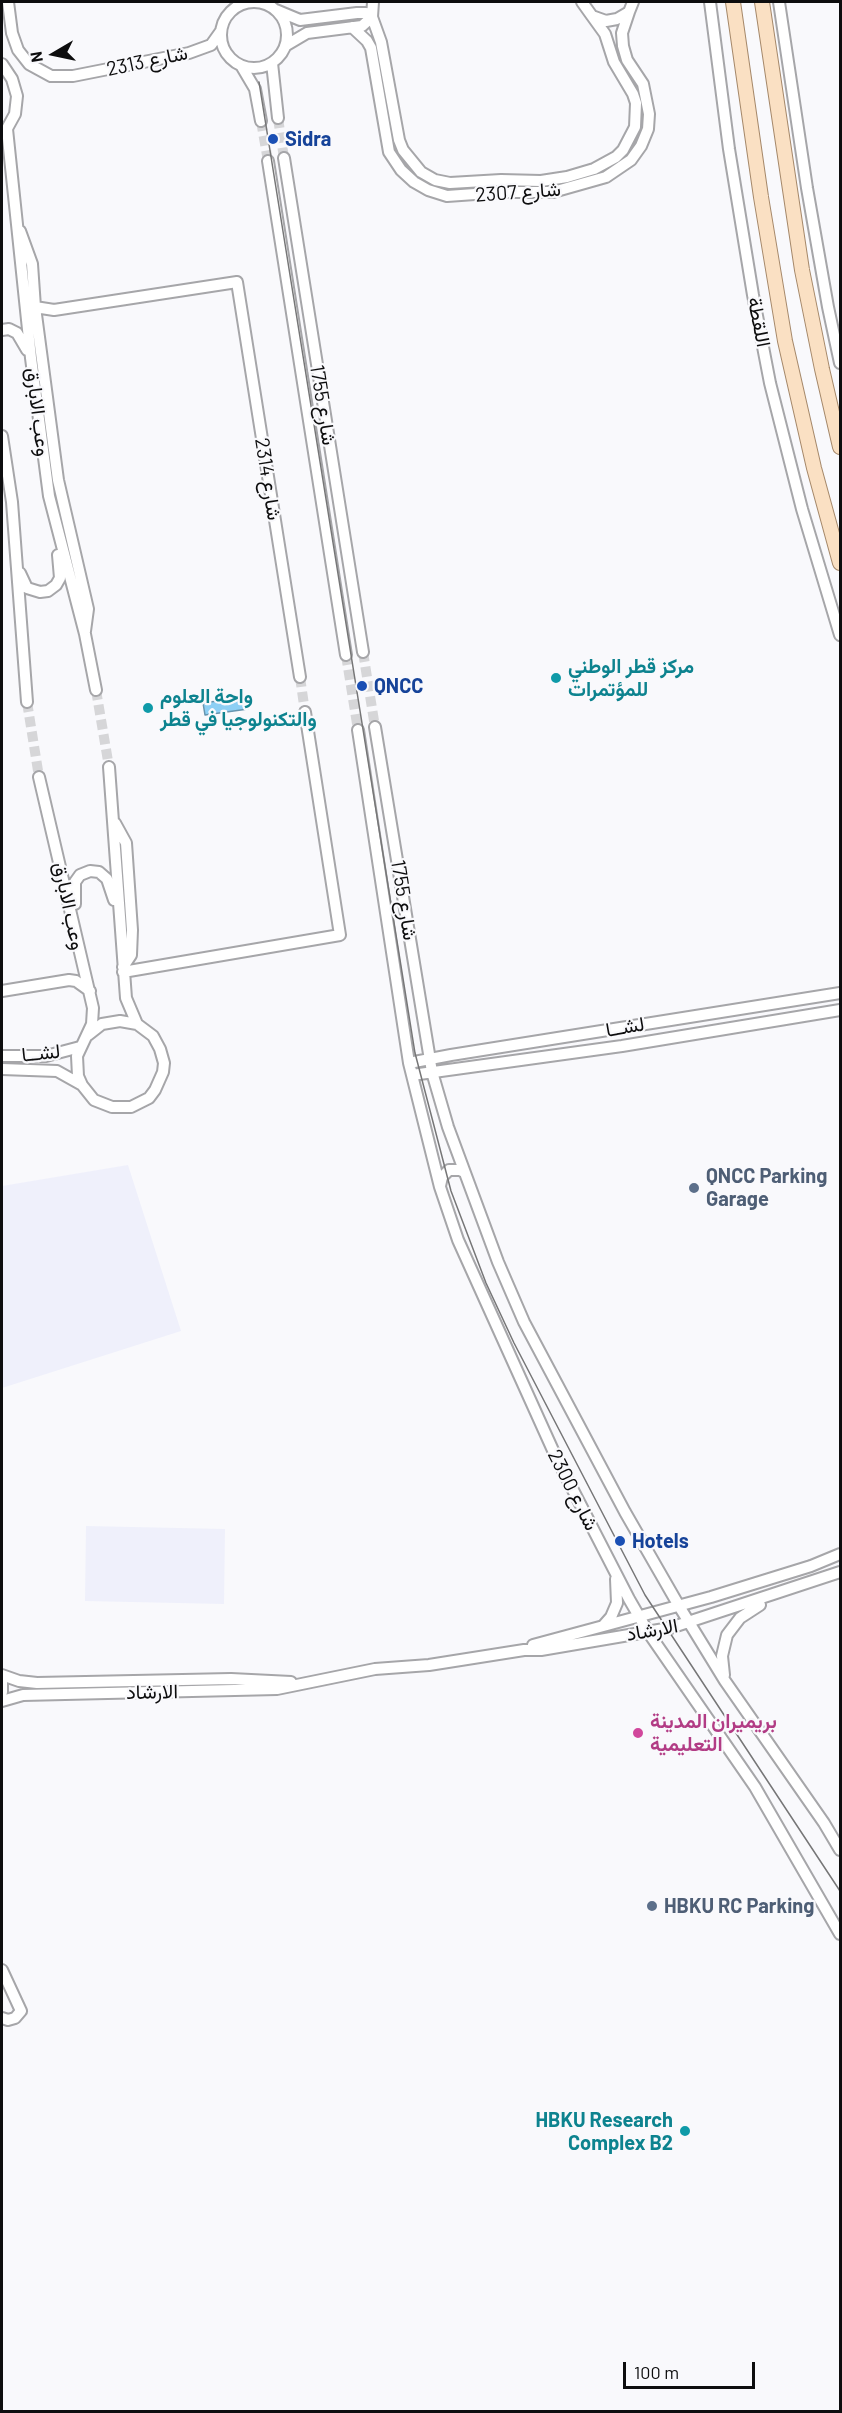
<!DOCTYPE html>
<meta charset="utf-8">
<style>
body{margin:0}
#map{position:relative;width:842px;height:2413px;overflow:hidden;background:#f9f9fc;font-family:Barlow,sans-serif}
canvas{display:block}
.frame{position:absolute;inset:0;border:3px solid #0d0d0e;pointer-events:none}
.north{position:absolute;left:24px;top:24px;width:60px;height:60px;-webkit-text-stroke:4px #f9f9fc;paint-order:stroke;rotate:261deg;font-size:16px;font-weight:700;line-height:24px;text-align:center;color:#0d0d0e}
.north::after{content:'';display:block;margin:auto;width:21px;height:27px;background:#0d0d0e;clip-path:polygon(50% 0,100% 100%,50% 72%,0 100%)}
.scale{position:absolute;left:623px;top:2362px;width:132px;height:27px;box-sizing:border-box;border:3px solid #0d0d0e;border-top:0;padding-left:8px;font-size:18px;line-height:21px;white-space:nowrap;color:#0d0d0e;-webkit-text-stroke:4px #f9f9fc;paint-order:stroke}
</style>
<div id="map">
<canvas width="842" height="2413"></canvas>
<div class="frame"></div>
<div class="north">N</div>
<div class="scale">100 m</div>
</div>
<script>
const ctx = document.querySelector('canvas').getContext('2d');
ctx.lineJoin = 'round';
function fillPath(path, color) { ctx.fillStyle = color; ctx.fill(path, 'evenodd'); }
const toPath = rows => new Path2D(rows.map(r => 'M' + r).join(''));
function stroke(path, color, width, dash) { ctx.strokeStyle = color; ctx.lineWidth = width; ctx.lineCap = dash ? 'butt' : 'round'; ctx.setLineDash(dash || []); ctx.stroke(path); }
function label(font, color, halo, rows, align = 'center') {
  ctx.font = font + ' Barlow,Vazirmatn,sans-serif'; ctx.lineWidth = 4.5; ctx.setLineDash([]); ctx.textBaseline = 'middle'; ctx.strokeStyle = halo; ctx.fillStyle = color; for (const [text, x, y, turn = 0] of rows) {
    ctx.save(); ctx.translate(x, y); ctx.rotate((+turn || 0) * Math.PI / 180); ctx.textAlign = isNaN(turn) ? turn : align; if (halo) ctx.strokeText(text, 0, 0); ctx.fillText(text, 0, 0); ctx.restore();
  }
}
fillPath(toPath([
 [128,1165,181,1331,2,1388,2,1186],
 [86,1526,225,1529,224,1604,85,1601]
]), '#eff0fb');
const water = toPath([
 [246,697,248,709,205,715,203,703,246,697]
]);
fillPath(water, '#8dcff4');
stroke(water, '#6795af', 1.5);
stroke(toPath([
 [278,118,284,158],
 [261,121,268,161],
 [363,652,375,727],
 [346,655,358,730],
 [300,677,305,712],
 [96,690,109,767],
 [27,702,39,777]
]), '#d6d6d8', 10, [10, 5]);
const minor = toPath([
 '221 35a33 33 0 1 1 66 0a33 33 0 1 1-66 0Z',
 [8,2,12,33,18,50,29,64,51,76,73,76,189,53,211,45,221,31],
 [582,2,592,16,606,21,617,19,629,12,633,2],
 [710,2,729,149,753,295,770,383,802,509,840,635],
 [779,2,807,188,828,307,840,363],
 [276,10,300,20,357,13,366,13,372,17,381,42,399,140,403,150,421,172,435,180,450,183,501,180,541,181,567,177,594,169,616,157,623,150,635,127,636,103,633,94,614,62,605,34,592,16],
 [352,27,367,41,371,48,389,152,401,170,414,182,428,190,447,196,503,192,553,192,606,177,631,160,641,146,648,129,649,114,643,84,627,60,623,46,622,33,629,12],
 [285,46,307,33,362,26,372,17,373,2],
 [272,63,278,118],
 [2,64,12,79,17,96,15,114,4,134],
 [242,67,255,89,261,121],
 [7,129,31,358,49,496,85,634,96,690],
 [284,158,363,652],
 [268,161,346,655],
 [20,231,32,264,35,307,58,480,88,609,85,631],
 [35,307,54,310,237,282,300,677],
 [2,330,9,329,17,333,27,350],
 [2,436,12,502,27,702],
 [20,573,27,588,40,592,48,591,56,585,60,578,58,555],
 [375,727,432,1072,448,1127,498,1262,524,1322,625,1512,679,1606,725,1681,824,1823,840,1850],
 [358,730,409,1063,440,1187,458,1240,556,1457,629,1599,648,1632,755,1787,840,1934],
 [109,767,126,998,137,1024],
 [39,777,93,1008,92,1024,77,1056,78,1076,82,1085,94,1100,112,1107,131,1107,149,1098,155,1090,163,1072,164,1063,160,1049,153,1036,137,1024,120,1021,102,1024,88,1035],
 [115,823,126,843,132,930,131,955,123,967],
 [75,904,75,882,80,875,90,871,99,872,107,879,114,900],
 [123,972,340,935,305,712],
 [2,991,69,980,76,981,90,991],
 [2,1056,46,1056,80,1047],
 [409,1063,451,1055,840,993],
 [2,1069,57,1071,82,1085],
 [412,1075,622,1046,840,1010],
 [440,1186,442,1177,449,1170,460,1170,464,1172],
 [603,1626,611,1617,617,1603,616,1579],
 [533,1645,711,1597,811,1566,840,1554],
 [2,1675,19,1681,37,1683,231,1679,291,1682],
 [724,1675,722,1656,727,1635,740,1618,760,1605],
 [2,1682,2,1692],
 [2,1701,23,1695,277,1689,375,1669,429,1665,524,1650,541,1650,670,1628,840,1572],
 [2,1970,21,2011,15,2018,8,2020,2,2018]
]);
const major = toPath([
 [733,2,761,197,785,341,814,468,840,563],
 [762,2,802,270,822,369,840,447]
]);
stroke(minor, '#a6a6a9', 14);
stroke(major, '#a5886a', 16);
stroke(minor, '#fff', 10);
stroke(major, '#fae0c3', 14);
stroke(toPath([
 [259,82,415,1053,451,1191,486,1283,514,1343,645,1595,840,1891]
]), '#767677', 1.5);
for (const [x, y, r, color] of [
 [273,139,6,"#1a4fb4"],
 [556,678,6,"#0f9aa8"],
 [362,686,6,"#1a4fb4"],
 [148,708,6,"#0f9aa8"],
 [694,1188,6,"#5c6f8a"],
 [620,1541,6,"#1a4fb4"],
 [638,1733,6,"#d1479c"],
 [652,1906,6,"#5c6f8a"],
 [685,2131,6,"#0f9aa8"]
]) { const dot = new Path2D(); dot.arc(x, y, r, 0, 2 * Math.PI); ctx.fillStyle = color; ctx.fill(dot); stroke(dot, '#f9f9fc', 2); }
label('20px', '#0d0d0e', '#f9f9fc', [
 ["شارع 2313",147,61,-12],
 ["شارع 2307",518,192,-4],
 ["اللقطة",759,322,79],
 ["شارع 1755",323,405,81],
 ["وعب الابارق",38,412,83],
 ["شارع 2314",268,479,81],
 ["شارع 1755",404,900,81],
 ["وعب الابارق",69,906,78],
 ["لشــا",625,1027,-10],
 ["لشــا",41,1053,-6],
 ["شارع 2300",573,1490,63],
 ["الارشاد",652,1630,-10],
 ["الارشاد",152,1692,-1]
]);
label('bold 20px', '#164399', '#f9f9fc', [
 ["Sidra",285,139],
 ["QNCC",374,686],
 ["Hotels",632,1541]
], 'left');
label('bold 20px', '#0d838f', '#f9f9fc', [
 ["مركز قطر الوطني",568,666],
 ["للمؤتمرات",568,689],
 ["واحة العلوم",160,696],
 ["والتكنولوجيا في قطر",160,719],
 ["HBKU Research",673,2120,"right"],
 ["Complex B2",673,2143,"right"]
], 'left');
label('bold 20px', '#4e5e75', '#f9f9fc', [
 ["QNCC Parking",706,1176],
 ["Garage",706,1199],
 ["HBKU RC Parking",664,1906]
], 'left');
label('bold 20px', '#b23c85', '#f9f9fc', [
 ["بريميران المدينة",650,1721],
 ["التعليمية",650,1744]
], 'left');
</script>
